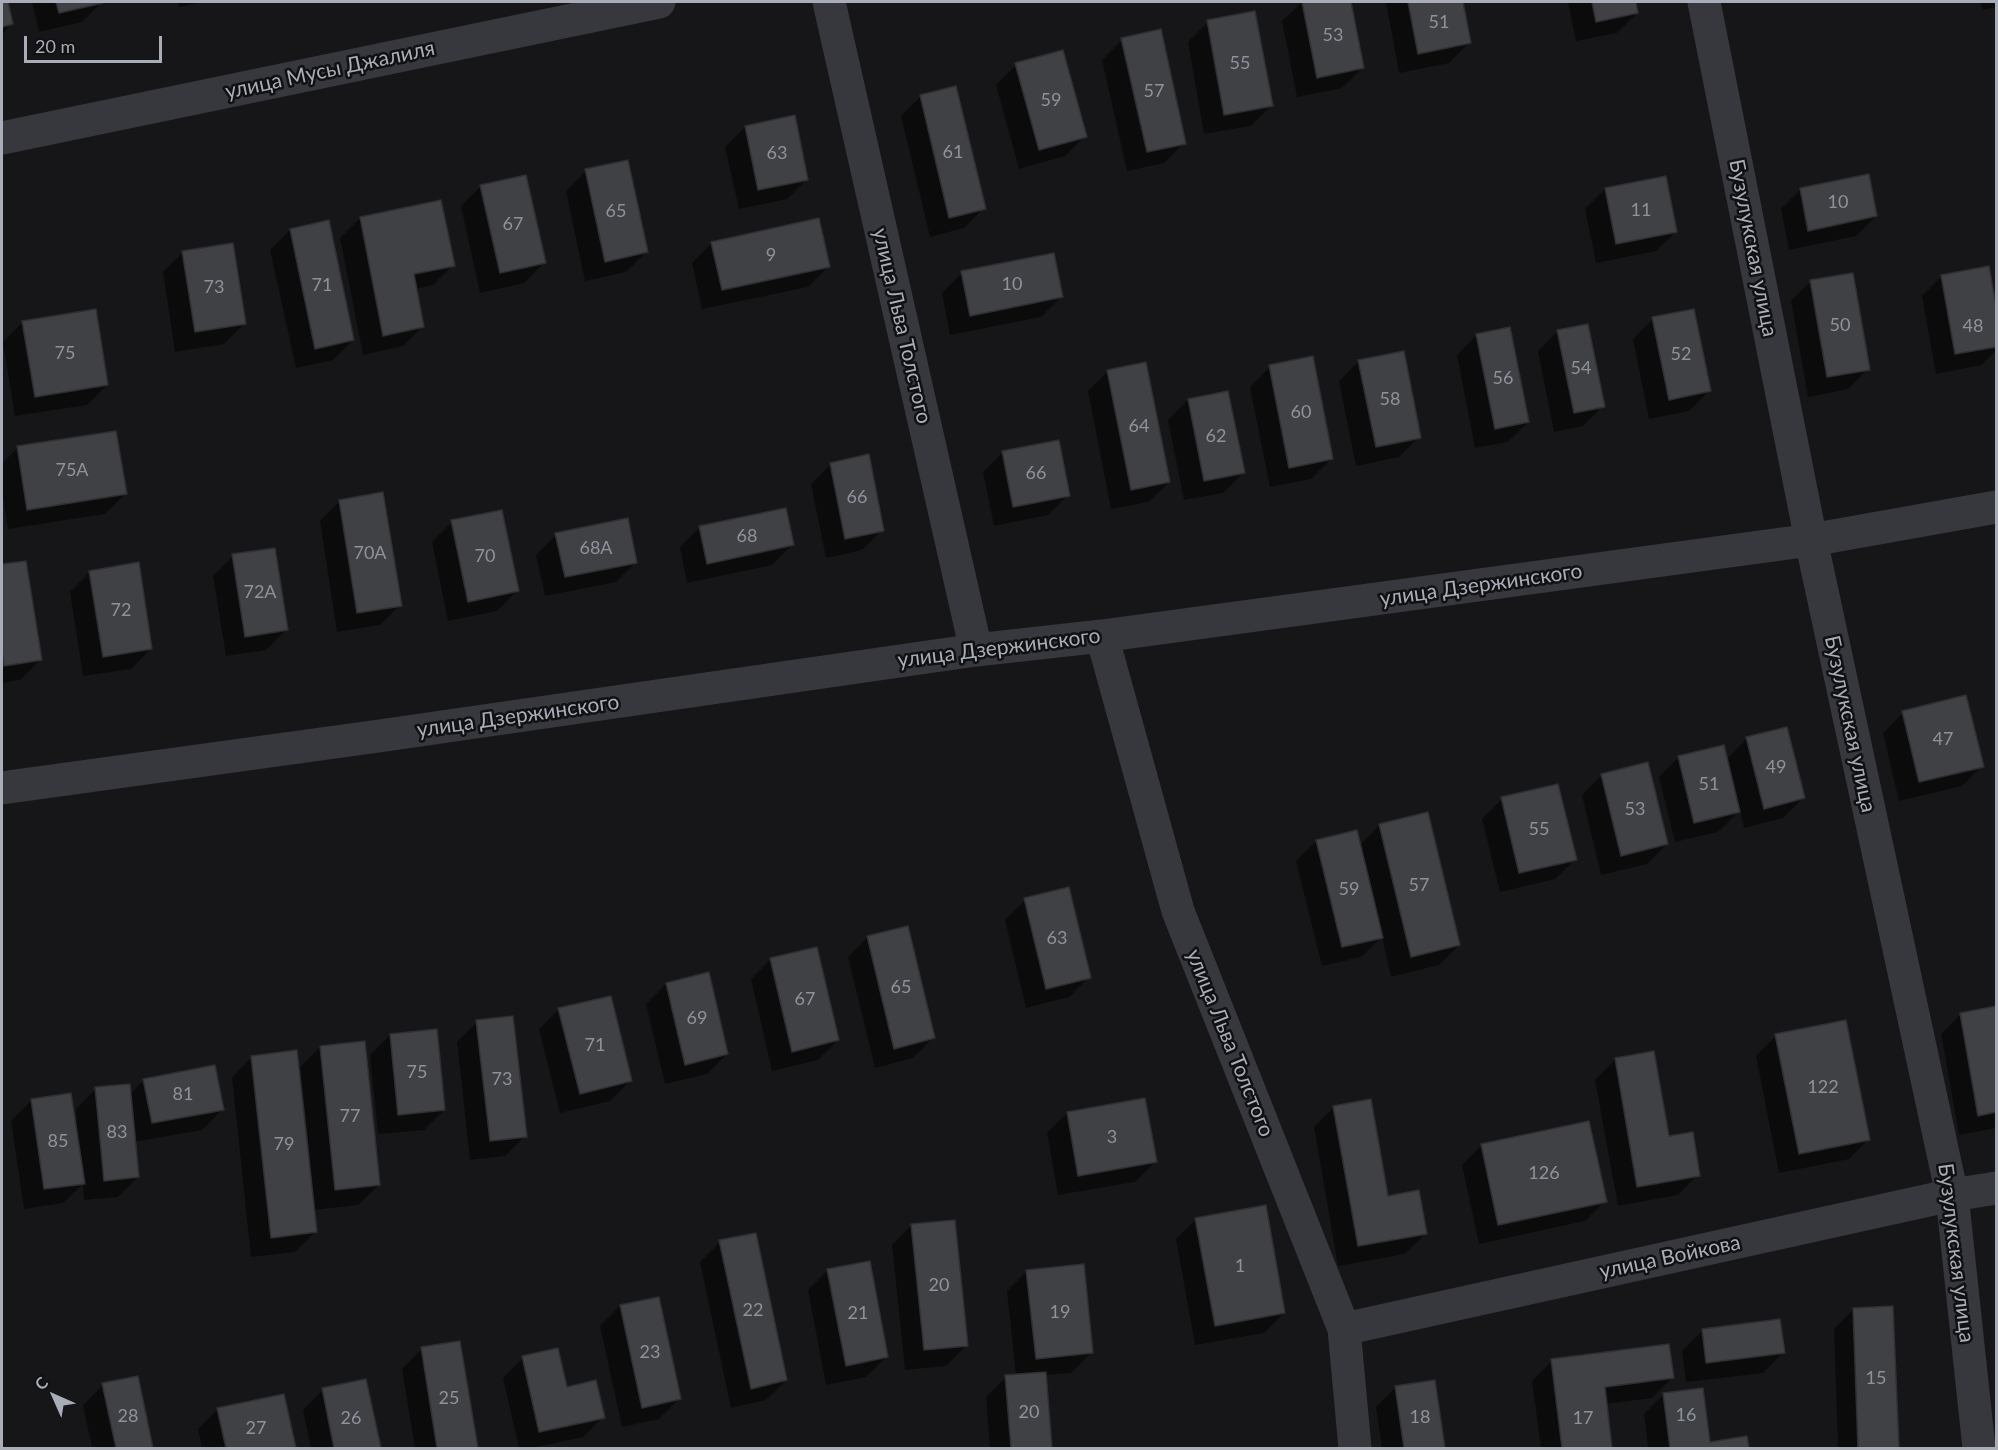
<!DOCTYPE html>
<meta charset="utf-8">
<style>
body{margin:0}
#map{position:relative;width:1998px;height:1450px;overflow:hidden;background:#161618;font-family:Lato,sans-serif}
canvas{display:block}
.frame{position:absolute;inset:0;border:3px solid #a8adb8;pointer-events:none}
.north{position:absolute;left:24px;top:1366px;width:60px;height:60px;-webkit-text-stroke:4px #111113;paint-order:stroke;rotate:315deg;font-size:16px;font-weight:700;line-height:24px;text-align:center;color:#a8adb8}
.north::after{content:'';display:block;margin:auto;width:21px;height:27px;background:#a8adb8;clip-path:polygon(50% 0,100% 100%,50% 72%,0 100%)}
.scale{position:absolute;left:24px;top:36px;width:138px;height:27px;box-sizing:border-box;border:3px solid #a8adb8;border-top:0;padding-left:8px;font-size:18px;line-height:21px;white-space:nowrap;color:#a8adb8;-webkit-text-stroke:4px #111113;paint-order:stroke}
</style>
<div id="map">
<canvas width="1998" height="1450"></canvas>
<div class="frame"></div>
<div class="north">С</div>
<div class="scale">20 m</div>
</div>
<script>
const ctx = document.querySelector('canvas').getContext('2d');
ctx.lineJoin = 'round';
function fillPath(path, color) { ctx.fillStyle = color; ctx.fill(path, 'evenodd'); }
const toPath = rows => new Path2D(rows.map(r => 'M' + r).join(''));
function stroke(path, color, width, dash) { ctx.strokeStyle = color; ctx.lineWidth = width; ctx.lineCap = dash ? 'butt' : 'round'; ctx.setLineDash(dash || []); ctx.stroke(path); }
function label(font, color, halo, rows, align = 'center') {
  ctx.font = font + ' Lato,sans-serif'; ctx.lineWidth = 5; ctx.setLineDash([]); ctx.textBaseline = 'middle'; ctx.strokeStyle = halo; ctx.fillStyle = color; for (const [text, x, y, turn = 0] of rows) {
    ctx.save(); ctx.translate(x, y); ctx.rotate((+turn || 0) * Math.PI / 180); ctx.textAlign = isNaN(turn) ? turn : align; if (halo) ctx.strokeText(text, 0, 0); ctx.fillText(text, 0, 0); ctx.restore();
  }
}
fillPath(toPath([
 [2,2,6,2,11,24,2,34],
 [32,2,102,2,82,22,39,32],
 [178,2,203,2,179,7],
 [1302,2,1349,2,1362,68,1342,88,1297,97,1282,21],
 [1386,2,1461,2,1469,43,1449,63,1399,73],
 [1568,2,1634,2,1637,13,1617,33,1576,41],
 [1981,2,1996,2,1996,7,1982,10],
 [1208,22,1271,106,1251,126,1204,134,1188,42],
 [1122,40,1184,143,1164,163,1127,171,1102,60],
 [1016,65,1085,136,1065,156,1019,169,996,85],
 [921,96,984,208,964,228,930,237,901,116],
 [745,127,807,179,787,199,739,209,725,147],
 [586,171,646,252,626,272,585,281,566,191],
 [481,186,544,263,524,283,480,293,461,206],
 [1605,189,1676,231,1656,251,1596,263,1585,209],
 [1801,189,1876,216,1856,236,1789,250,1781,209],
 [360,218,453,265,433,285,415,289,423,326,403,346,363,355,340,238],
 [290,230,353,340,333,360,296,368,270,250],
 [712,243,828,267,808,287,702,309,692,263],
 [183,252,244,324,224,344,175,352,163,272],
 [1988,267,1996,315,1996,350,1982,365,1936,374,1922,296,1942,276],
 [962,273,1061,297,1041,317,950,335,942,293],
 [1811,281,1868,369,1848,389,1808,397,1791,301],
 [1653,319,1709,391,1689,411,1649,419,1633,339],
 [23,322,107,385,87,405,15,416,3,342],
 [1558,331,1603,406,1583,426,1554,432,1538,351],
 [1477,335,1528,422,1508,442,1475,448,1457,355],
 [1359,361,1419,437,1399,457,1356,466,1339,381],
 [1270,367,1331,459,1311,479,1270,487,1250,387],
 [1108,371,1169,482,1149,502,1111,509,1088,391],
 [1188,400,1243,473,1223,493,1184,500,1168,420],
 [18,447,125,494,105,514,8,529,2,491,2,464],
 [1003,452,1068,495,1048,515,994,526,983,472],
 [831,464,882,530,862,550,826,558,811,484],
 [340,501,400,605,380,625,337,632,320,521],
 [452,522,517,591,497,611,448,621,432,542],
 [700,527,792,545,772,565,687,583,680,547],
 [556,535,636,562,616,582,545,596,536,555],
 [233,556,286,630,266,650,226,656,213,576],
 [24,562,40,660,20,680,2,683,2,566],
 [90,572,151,649,131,669,83,676,70,592],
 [1903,713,1982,766,1962,786,1899,801,1883,733],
 [1747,738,1803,798,1783,818,1744,828,1740,810,1718,832,1675,842,1659,777,1679,757,1726,760],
 [1602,775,1667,844,1647,864,1601,875,1582,795],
 [1502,799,1575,859,1555,879,1500,892,1482,819],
 [1380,825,1459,945,1439,965,1391,977,1382,937,1361,957,1322,966,1296,861,1316,841,1359,846],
 [1025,900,1089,977,1069,997,1026,1008,1005,920],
 [868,937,933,1038,913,1058,875,1068,848,957],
 [771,959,838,1040,818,1060,772,1071,751,979],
 [666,984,727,1054,707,1074,665,1084,646,1004],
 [1996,1008,1996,1128,1959,1135,1941,1034,1961,1014],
 [559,1009,630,1081,610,1101,560,1113,539,1029],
 [477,1022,525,1136,505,1156,470,1160,457,1042],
 [390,1035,444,1110,424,1130,378,1134,370,1055],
 [1776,1036,1869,1139,1849,1159,1779,1173,1756,1056],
 [320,1047,379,1185,358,1205,313,1210,315,1232,295,1252,251,1257,232,1077,252,1057,307,1159,310,1159,300,1067],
 [1615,1060,1668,1138,1698,1175,1678,1195,1618,1206,1595,1080],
 [144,1080,222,1110,202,1130,134,1142,138,1177,118,1197,84,1200,83,1184,63,1203,24,1209,11,1121,31,1101,77,1121,76,1109,96,1089,130,1094],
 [1334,1107,1387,1197,1425,1234,1405,1254,1338,1266,1314,1127],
 [1067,1113,1155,1162,1135,1182,1058,1195,1047,1133],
 [1482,1145,1605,1201,1585,1221,1479,1244,1462,1165],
 [1196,1219,1284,1313,1264,1333,1195,1345,1176,1239],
 [912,1225,966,1346,946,1366,905,1370,892,1245],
 [720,1242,786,1380,766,1400,731,1408,700,1262],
 [828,1270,886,1357,866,1377,826,1385,808,1290],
 [1027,1271,1091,1353,1071,1373,1045,1375,1051,1448,990,1448,986,1397,1006,1377,1016,1376,1007,1291],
 [620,1306,679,1399,659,1419,622,1427,600,1326],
 [1892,1307,1897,1448,1838,1448,1834,1329,1854,1309],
 [1702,1331,1783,1353,1763,1373,1686,1382,1682,1351],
 [422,1349,476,1447,475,1448,415,1448,402,1369],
 [523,1358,566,1389,603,1417,583,1437,532,1448,519,1448,503,1378],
 [1552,1361,1672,1378,1652,1398,1605,1404,1610,1448,1541,1448,1532,1381],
 [137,1377,152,1448,92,1448,83,1405,103,1385],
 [365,1381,379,1448,311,1448,303,1410,323,1390],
 [1434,1381,1444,1448,1382,1448,1376,1407,1396,1387],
 [1664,1394,1709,1443,1746,1438,1747,1448,1648,1448,1644,1414],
 [283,1395,294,1448,202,1448,198,1429,218,1409]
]), '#0007');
const building = toPath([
 [2,2,8,2,13,24,2,27,2,2],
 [56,2,103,2,103,3,59,13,56,2],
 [1302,2,1351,2,1364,68,1317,78,1302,2],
 [1408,2,1463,2,1471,43,1418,54,1408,2],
 [1592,2,1636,2,1638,13,1596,22,1592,2],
 [1255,11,1273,106,1224,115,1207,20,1255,11],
 [1161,29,1186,144,1147,152,1121,38,1161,29],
 [1063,50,1087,137,1039,150,1015,63,1063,50],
 [956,86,986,209,949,218,920,95,956,86],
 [795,115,808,180,758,190,745,126,795,115],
 [628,160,648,252,605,262,585,169,628,160],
 [1869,174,1877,216,1808,231,1800,188,1869,174],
 [526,175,546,263,500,273,480,185,526,175],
 [1666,176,1677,232,1616,244,1605,188,1666,176],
 [441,200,455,266,414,274,424,327,383,336,360,217,441,200],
 [819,218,830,267,722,290,711,242,819,218],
 [329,220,354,340,315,349,290,229,329,220],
 [233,243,246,324,195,332,182,251,233,243],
 [1054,253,1063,297,970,316,961,271,1054,253],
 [1989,266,1996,306,1996,347,1955,354,1941,275,1989,266],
 [1853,273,1870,370,1827,377,1810,280,1853,273],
 [96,309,108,385,35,397,22,321,96,309],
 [1694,309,1711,391,1669,400,1652,317,1694,309],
 [1588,324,1605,407,1574,413,1557,330,1588,324],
 [1510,327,1529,422,1495,429,1476,334,1510,327],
 [1404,351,1421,438,1376,447,1358,360,1404,351],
 [1313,356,1333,459,1289,468,1269,365,1313,356],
 [1146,362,1170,482,1131,490,1107,370,1146,362],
 [1228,391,1245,473,1204,481,1188,399,1228,391],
 [116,431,127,494,27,510,17,446,116,431],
 [1059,440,1070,496,1013,507,1002,451,1059,440],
 [869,454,884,531,845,539,830,463,869,454],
 [383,492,402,606,357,613,339,500,383,492],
 [786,508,794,545,707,564,699,526,786,508],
 [502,510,519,591,468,602,451,520,502,510],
 [628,518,637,563,565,577,555,533,628,518],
 [275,548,288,630,245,637,232,554,275,548],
 [26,561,42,660,4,666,2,651,2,564,26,561],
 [139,562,152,649,103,657,89,571,139,562],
 [1966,695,1984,767,1919,782,1902,711,1966,695],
 [1787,727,1805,798,1764,809,1746,737,1787,727],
 [1724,745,1740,812,1694,823,1678,756,1724,745],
 [1648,762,1668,844,1621,856,1601,774,1648,762],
 [1558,784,1577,860,1519,873,1501,797,1558,784],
 [1428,812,1460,945,1411,957,1379,824,1428,812],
 [1357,830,1383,938,1342,947,1316,840,1357,830],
 [1069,887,1091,978,1046,989,1024,898,1069,887],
 [908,926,935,1038,894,1049,867,936,908,926],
 [817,947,839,1040,792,1052,770,958,817,947],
 [709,972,728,1054,685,1065,666,983,709,972],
 [611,996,632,1081,580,1094,558,1008,611,996],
 [1996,1006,1996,1112,1978,1116,1960,1013,1996,1006],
 [513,1016,527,1137,490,1141,476,1020,513,1016],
 [1846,1020,1870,1140,1799,1154,1775,1034,1846,1020],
 [437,1029,445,1110,398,1115,390,1034,437,1029],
 [365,1041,380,1185,335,1190,320,1046,365,1041],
 [297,1050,317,1232,271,1238,251,1056,297,1050],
 [1654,1051,1669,1136,1693,1132,1700,1176,1637,1187,1615,1058,1654,1051],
 [215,1065,224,1110,152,1123,143,1079,215,1065],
 [130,1084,139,1177,104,1181,95,1087,130,1084],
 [71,1093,85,1184,44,1189,31,1099,71,1093],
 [1145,1098,1157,1162,1078,1176,1067,1112,1145,1098],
 [1371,1099,1388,1196,1419,1190,1427,1234,1358,1246,1333,1106,1371,1099],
 [1589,1121,1607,1202,1498,1225,1481,1144,1589,1121],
 [1266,1205,1285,1313,1215,1326,1195,1218,1266,1205],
 [955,1220,968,1346,924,1350,911,1224,955,1220],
 [756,1233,787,1380,751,1389,719,1240,756,1233],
 [870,1261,888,1357,846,1366,827,1269,870,1261],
 [1084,1264,1093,1353,1036,1359,1026,1270,1084,1264],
 [659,1297,681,1399,642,1408,620,1305,659,1297],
 [1893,1306,1899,1448,1858,1448,1853,1308,1893,1306],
 [1780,1319,1785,1353,1706,1363,1702,1329,1780,1319],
 [460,1341,478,1448,437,1448,421,1347,460,1341],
 [1669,1344,1674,1378,1605,1387,1612,1448,1562,1448,1551,1359,1669,1344],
 [558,1348,567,1387,596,1380,605,1418,539,1432,522,1356,558,1348],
 [1046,1372,1052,1448,1011,1448,1005,1375,1046,1372],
 [138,1376,153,1448,116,1448,102,1383,138,1376],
 [366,1379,381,1448,334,1448,322,1388,366,1379],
 [1435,1380,1445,1448,1404,1448,1395,1386,1435,1380],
 [1703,1388,1710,1442,1747,1436,1749,1448,1670,1448,1663,1393,1703,1388],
 [284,1394,296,1448,226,1448,217,1408,284,1394]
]);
fillPath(building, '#404145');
stroke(building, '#303034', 1.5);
stroke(toPath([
 [829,2,976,650],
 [1704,2,1811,540,1952,1195,1979,1448],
 [2,138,659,2],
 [1102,636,1178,911,1344,1329,1355,1448],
 [2,788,379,736,976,650,1102,636,1811,540,1996,507],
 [1344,1329,1952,1195,1996,1188]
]), '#37383d', 33);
label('18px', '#8e929b', null, [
 ["51",1439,22],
 ["53",1333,35],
 ["55",1240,63],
 ["57",1154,91],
 ["59",1051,100],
 ["61",953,152],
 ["63",777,153],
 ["10",1838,202],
 ["11",1641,210],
 ["65",616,211],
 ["67",513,224],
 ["9",771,255],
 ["10",1012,284],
 ["71",322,285],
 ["73",214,287],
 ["50",1840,325],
 ["48",1973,326],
 ["75",65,353],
 ["52",1681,354],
 ["54",1581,368],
 ["56",1503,378],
 ["58",1390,399],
 ["60",1301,412],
 ["64",1139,426],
 ["62",1216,436],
 ["75А",72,470],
 ["66",1036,473],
 ["66",857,497],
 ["68",747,536],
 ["68А",596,548],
 ["70А",370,553],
 ["70",485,556],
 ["72А",260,592],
 ["72",121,610],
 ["47",1943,739],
 ["49",1776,767],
 ["51",1709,784],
 ["53",1635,809],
 ["55",1539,829],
 ["57",1419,885],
 ["59",1349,889],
 ["63",1057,938],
 ["65",901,987],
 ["67",805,999],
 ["69",697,1018],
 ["71",595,1045],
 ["75",417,1072],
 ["73",502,1079],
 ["122",1823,1087],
 ["81",183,1094],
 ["77",350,1116],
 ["83",117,1132],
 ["3",1112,1137],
 ["85",58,1141],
 ["79",284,1144],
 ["126",1544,1173],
 ["1",1240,1266],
 ["20",939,1285],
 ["22",753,1310],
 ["19",1060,1312],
 ["21",858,1313],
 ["23",650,1352],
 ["15",1876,1378],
 ["25",449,1398],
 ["20",1029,1412],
 ["16",1686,1415],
 ["28",128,1416],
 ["18",1420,1417],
 ["26",351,1418],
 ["17",1583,1418],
 ["27",256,1428]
]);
label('21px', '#a8adb8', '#111113', [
 ["улица Мусы Джалиля",330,70,-12],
 ["Бузулукская улица",1753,248,79],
 ["улица Льва Толстого",902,326,77],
 ["улица Дзержинского",1481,585,-8],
 ["улица Дзержинского",999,648,-7],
 ["улица Дзержинского",518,716,-8],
 ["Бузулукская улица",1850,724,78],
 ["улица Льва Толстого",1230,1043,68],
 ["Бузулукская улица",1956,1253,83],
 ["улица Войкова",1670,1257,-12]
]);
</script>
